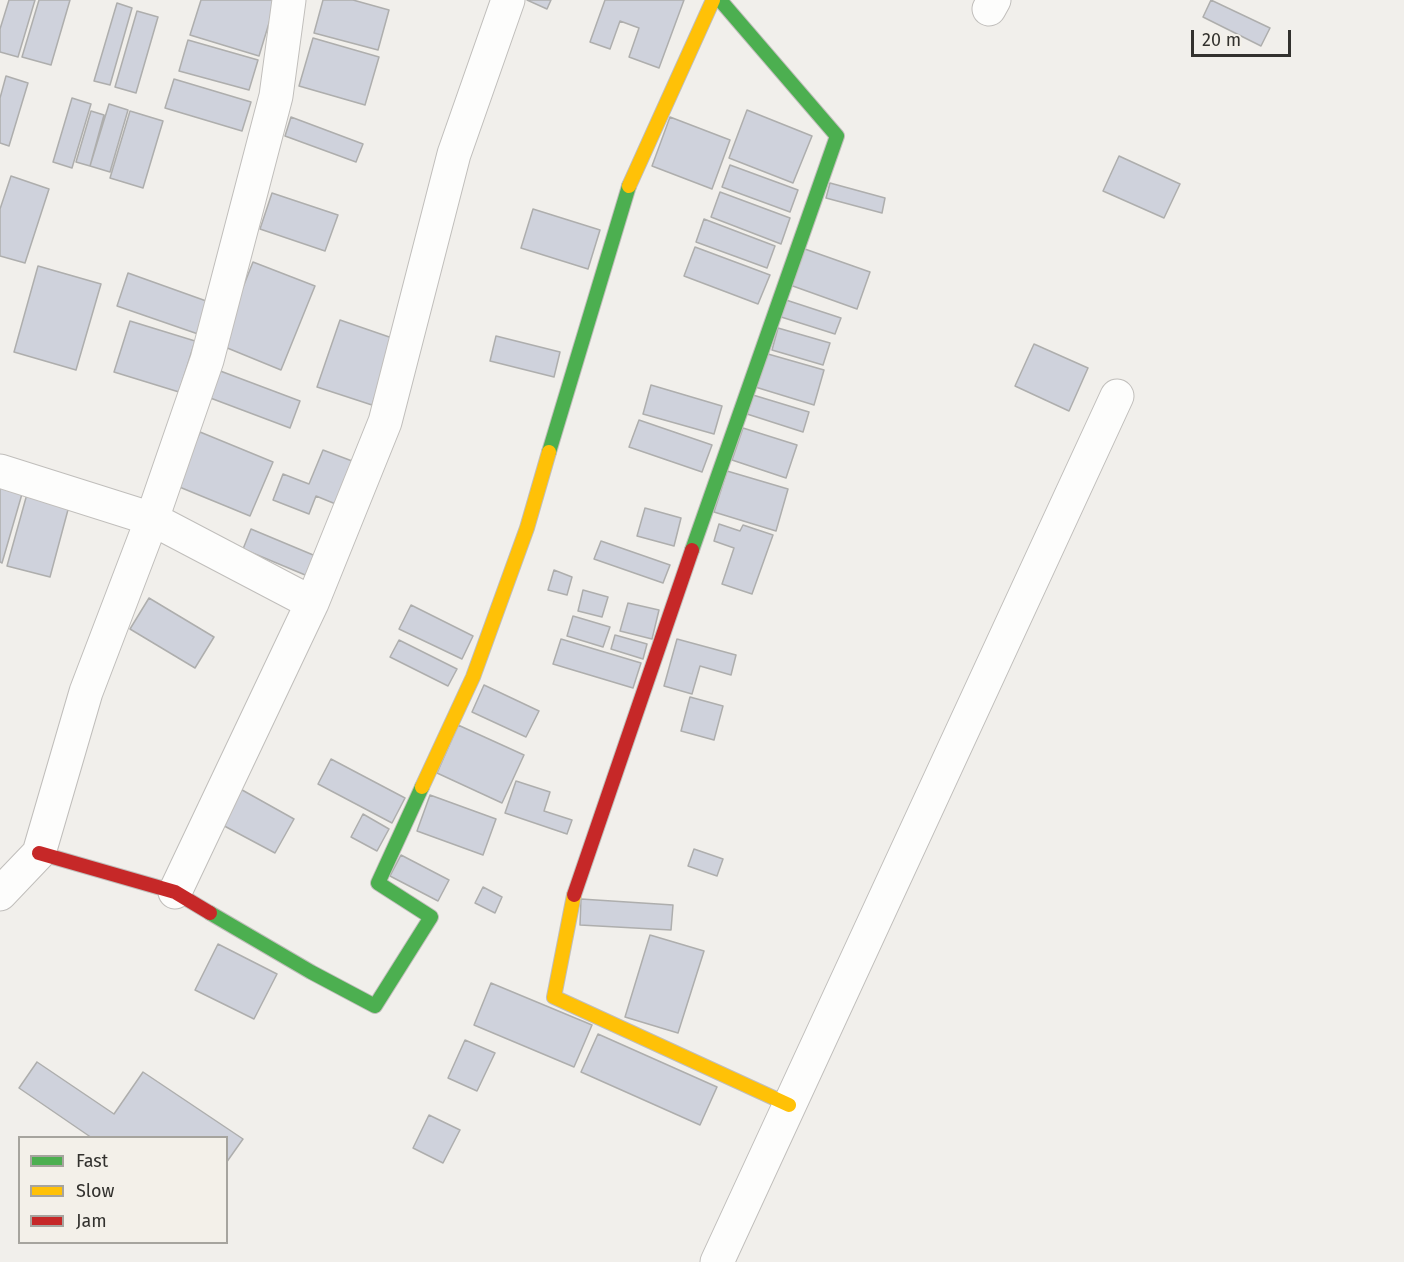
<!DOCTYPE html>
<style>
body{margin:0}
#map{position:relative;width:1404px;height:1262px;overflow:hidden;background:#f1efeb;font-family:"Fira Sans",sans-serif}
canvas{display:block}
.legend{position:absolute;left:18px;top:1136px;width:210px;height:108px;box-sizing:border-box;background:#f3f0e9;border:2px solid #a6a49e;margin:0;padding:8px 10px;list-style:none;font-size:18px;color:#32312e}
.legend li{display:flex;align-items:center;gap:12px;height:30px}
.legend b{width:30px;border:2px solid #a6a49e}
.scale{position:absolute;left:1191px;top:30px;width:100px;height:27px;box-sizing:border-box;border:3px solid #32312e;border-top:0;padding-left:8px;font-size:18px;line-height:21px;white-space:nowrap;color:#32312e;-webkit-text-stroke:4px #f3f0e9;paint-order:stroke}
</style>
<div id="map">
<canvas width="1404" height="1262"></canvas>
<ul class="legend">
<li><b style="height:8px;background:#4caf50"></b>Fast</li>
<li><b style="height:8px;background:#ffc107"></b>Slow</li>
<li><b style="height:8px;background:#c62828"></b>Jam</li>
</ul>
<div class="scale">20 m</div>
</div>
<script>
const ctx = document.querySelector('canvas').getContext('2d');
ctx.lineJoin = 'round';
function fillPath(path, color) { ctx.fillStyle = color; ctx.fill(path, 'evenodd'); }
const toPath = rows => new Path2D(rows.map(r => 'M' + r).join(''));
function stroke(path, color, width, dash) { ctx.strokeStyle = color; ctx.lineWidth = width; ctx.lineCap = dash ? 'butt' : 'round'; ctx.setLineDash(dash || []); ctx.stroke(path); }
const building = toPath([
 [9,0,35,0,18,57,0,52,0,29,9,0],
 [39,0,70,0,51,65,22,57,39,0],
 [201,0,276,0,259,56,190,35,201,0],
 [323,0,353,0,389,10,378,50,314,33,323,0],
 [527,0,551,0,547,9,527,0],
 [605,0,684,0,659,68,629,57,639,28,620,21,610,49,590,42,605,0],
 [1211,0,1270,28,1261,46,1203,17,1211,0],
 [117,3,132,8,110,85,94,81,117,3],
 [137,11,158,17,136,93,115,87,137,11],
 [313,38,379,57,365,105,299,86,313,38],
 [188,40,258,60,249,90,179,71,188,40],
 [6,76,28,83,9,146,0,143,0,98,6,76],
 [174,79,251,102,242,131,165,108,174,79],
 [72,98,91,104,72,168,53,162,72,98],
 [109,104,128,110,110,172,90,166,109,104],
 [747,110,812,136,793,183,729,158,747,110],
 [91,111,104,115,90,166,76,162,91,111],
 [130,111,163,121,143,188,110,178,130,111],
 [291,117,363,144,356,162,285,136,291,117],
 [670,117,730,140,712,189,652,166,670,117],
 [1119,156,1180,184,1164,218,1103,191,1119,156],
 [730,165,798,190,790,212,722,187,730,165],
 [11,176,49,189,25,263,0,256,0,209,11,176],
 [830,183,885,198,882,213,826,198,830,183],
 [720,192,790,218,781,244,711,217,720,192],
 [272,193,338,215,325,251,260,229,272,193],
 [533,209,600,230,588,269,521,248,533,209],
 [704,219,775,246,767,268,696,242,704,219],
 [695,247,770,275,758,304,684,276,695,247],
 [802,248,870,272,857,309,790,285,802,248],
 [253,262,315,286,281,370,220,345,253,262],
 [38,266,101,284,76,370,14,352,38,266],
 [128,273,209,302,198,334,117,306,128,273],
 [783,299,841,318,835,334,778,316,783,299],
 [340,320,395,339,372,405,317,387,340,320],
 [130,321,195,341,179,392,114,372,130,321],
 [778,328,830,343,823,365,772,350,778,328],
 [496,336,560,352,554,377,490,361,496,336],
 [1034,344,1088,368,1069,411,1015,386,1034,344],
 [761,352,824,370,814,405,752,386,761,352],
 [215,369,300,401,290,428,205,396,215,369],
 [651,385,722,406,714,434,643,414,651,385],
 [753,395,809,412,803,432,747,414,753,395],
 [639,420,712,445,702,472,629,447,639,420],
 [743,428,797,445,786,478,732,460,743,428],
 [200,432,273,462,250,516,177,486,200,432],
 [323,450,360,464,343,507,316,496,309,514,273,500,283,474,309,484,323,450],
 [727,471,788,489,776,531,714,512,727,471],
 [0,480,24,487,2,563,0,562,0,480],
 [27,494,69,506,50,577,7,566,27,494],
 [645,508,681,518,674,546,637,536,645,508],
 [719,524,740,531,743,525,773,535,752,594,722,584,734,548,714,541,719,524],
 [251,529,318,557,310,577,243,549,251,529],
 [601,541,670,565,663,583,594,559,601,541],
 [554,570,572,577,567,595,548,590,554,570],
 [583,590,608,597,602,617,578,611,583,590],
 [149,598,214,637,195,668,130,629,149,598],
 [628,603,659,610,652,639,620,631,628,603],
 [411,605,473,636,462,659,399,629,411,605],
 [573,616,610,627,603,647,567,636,573,616],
 [615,635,647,644,643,659,611,649,615,635],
 [561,639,641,663,633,688,553,664,561,639],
 [677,639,736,655,731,675,700,666,692,694,664,686,677,639],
 [399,640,457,669,448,686,390,657,399,640],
 [484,685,539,711,526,737,472,712,484,685],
 [690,697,723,706,714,740,681,731,690,697],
 [458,725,524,755,502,803,437,773,458,725],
 [331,759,405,798,392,823,318,784,331,759],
 [516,781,550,792,544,811,572,820,567,834,505,813,516,781],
 [235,786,294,819,275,853,215,821,235,786],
 [430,795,496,819,483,855,417,831,430,795],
 [363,814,389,829,377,851,351,837,363,814],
 [694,849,723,859,717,876,688,866,694,849],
 [401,855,449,880,438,901,390,876,401,855],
 [483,887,502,897,495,913,475,903,483,887],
 [581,899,673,905,671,930,580,925,581,899],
 [650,935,704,951,678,1033,625,1017,650,935],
 [218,944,277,974,254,1019,195,990,218,944],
 [491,983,592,1025,574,1067,474,1025,491,983],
 [598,1034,717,1087,700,1125,581,1072,598,1034],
 [465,1040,495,1053,477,1091,448,1078,465,1040],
 [37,1062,114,1114,143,1072,243,1139,226,1163,226,1138,92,1138,19,1088,37,1062],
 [429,1115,460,1130,443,1163,413,1148,429,1115]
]);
fillPath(building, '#cfd2dc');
stroke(building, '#aeaead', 1.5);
const street = toPath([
 [989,9,994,0],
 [0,471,152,519,312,603],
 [175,892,312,603,385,422,454,154,508,0],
 [0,894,39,853,86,692,152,519,207,360,276,96,289,0],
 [717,1262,1117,396]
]);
const fast = toPath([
 [549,452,629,186],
 [692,550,837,136,720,0],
 [210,913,311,972,375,1006,431,917,378,883,422,787]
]);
const slow = toPath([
 [629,186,713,0],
 [422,787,473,677,527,528,549,452],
 [574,895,554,997,789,1105]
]);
const jam = toPath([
 [39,853,175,892,210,913],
 [574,895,692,550]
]);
stroke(street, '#c0bebb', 35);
stroke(fast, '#c0bebb', 16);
stroke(slow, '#c0bebb', 16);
stroke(jam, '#c0bebb', 16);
stroke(street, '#fdfdfc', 33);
stroke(fast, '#4caf50', 14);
stroke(slow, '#ffc107', 14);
stroke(jam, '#c62828', 14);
</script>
